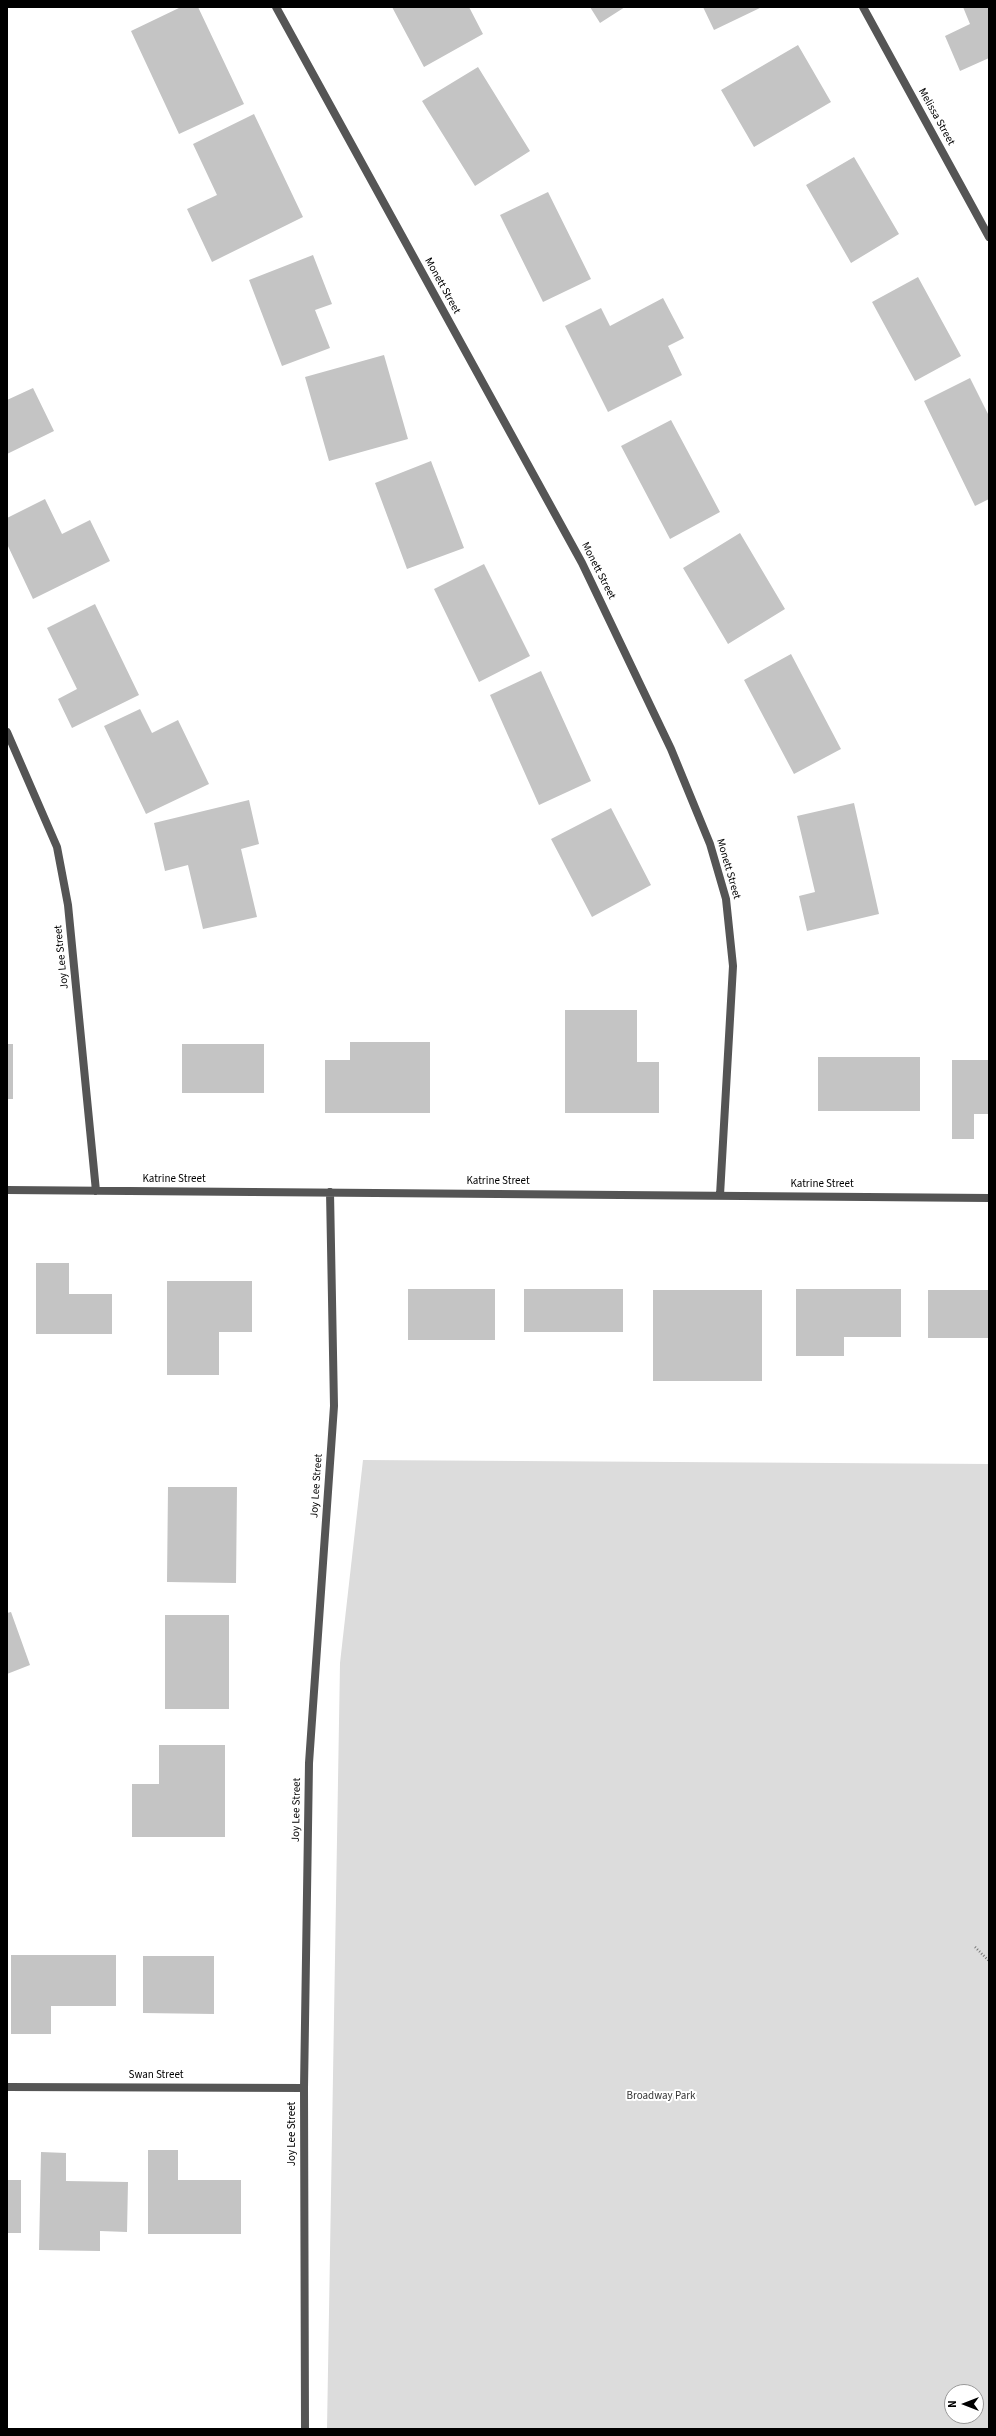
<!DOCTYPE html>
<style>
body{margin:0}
#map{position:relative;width:996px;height:2436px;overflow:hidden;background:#fff;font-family:"Source Sans 3",sans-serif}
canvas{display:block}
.frame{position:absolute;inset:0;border:8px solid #000;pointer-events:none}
.north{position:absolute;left:944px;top:2384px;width:40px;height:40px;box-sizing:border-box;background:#fff;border:1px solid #999;border-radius:50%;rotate:270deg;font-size:11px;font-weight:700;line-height:16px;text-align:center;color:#000}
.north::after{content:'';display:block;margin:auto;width:14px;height:18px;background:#000;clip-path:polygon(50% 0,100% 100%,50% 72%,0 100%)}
</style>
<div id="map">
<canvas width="996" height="2436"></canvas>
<div class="frame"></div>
<div class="north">N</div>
</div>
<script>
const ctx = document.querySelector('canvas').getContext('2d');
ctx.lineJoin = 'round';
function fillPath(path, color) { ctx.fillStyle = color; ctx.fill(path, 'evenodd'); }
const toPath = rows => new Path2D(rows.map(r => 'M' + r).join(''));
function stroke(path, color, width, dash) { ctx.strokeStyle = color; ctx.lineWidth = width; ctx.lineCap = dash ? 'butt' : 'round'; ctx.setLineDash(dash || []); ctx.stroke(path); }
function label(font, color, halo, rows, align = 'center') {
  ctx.font = font + ' "Source Sans 3",sans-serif'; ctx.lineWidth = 4; ctx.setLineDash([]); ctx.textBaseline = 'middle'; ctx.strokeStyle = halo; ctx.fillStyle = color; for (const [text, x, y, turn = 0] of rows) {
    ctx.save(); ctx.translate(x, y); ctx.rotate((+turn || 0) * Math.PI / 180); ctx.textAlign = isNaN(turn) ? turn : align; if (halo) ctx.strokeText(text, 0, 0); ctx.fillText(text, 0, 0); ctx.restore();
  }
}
fillPath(toPath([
 [363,1460,989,1464,989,2429,327,2429,340,1663],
 [952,2392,976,2392,976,2416,952,2416]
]), '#dcdcdc');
fillPath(toPath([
 [181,7,198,7,244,104,179,134,131,31],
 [392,7,469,7,483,34,424,67],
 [590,7,625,7,600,23],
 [703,7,762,7,714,30],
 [963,7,989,7,989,58,960,71,945,36,970,24],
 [798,45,831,102,754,147,721,90],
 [478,67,530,151,475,186,422,101],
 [254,114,303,217,212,262,187,209,217,195,193,144],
 [854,157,899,234,851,263,806,185],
 [548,192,591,279,543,302,500,215],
 [313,255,332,304,315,310,330,348,282,366,249,280],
 [918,277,961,356,915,381,872,302],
 [663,298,684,338,668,346,682,375,608,412,565,326,601,308,610,326],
 [384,355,408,439,329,461,305,377],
 [970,378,989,416,989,499,975,506,924,401],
 [33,388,54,431,7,454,7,400],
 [671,420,720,512,670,539,621,446],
 [431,461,464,548,407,569,375,483],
 [45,499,62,534,90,520,110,561,33,599,7,544,7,518],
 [740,533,785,609,728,644,683,568],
 [484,564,530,656,479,682,434,589],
 [95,604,139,695,72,728,58,699,77,689,47,628],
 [791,654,841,749,794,774,744,680],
 [541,671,591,781,539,805,490,695],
 [140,709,152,733,178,720,209,784,146,814,104,726],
 [249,800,259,844,241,849,257,917,203,929,188,865,165,871,154,823],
 [854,803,879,914,807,931,799,896,815,892,797,816],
 [611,808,651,885,592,917,551,839],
 [565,1010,637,1010,637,1062,659,1062,659,1113,565,1113],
 [350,1042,430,1042,430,1113,325,1113,325,1060,350,1060],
 [7,1044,13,1044,13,1099,7,1099],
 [182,1044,264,1044,264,1093,182,1093],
 [818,1057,920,1057,920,1111,818,1111],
 [952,1060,989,1060,989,1114,974,1114,974,1139,952,1139],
 [36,1263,69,1263,69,1294,112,1294,112,1334,36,1334],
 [167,1281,252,1281,252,1332,219,1332,219,1375,167,1375],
 [408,1289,495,1289,495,1340,408,1340],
 [524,1289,623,1289,623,1332,524,1332],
 [796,1289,901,1289,901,1337,844,1337,844,1356,796,1356],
 [653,1290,762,1290,762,1381,653,1381],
 [928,1290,989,1290,989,1338,928,1338],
 [168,1487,237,1487,236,1583,167,1582],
 [11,1612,30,1665,7,1674,7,1613],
 [165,1615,229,1615,229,1709,165,1709],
 [159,1745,225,1745,225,1837,132,1837,132,1784,159,1784],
 [11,1955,116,1955,116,2006,51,2006,51,2034,11,2034],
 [143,1956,214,1956,214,2014,143,2013],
 [148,2150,178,2150,178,2180,241,2180,241,2234,148,2234],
 [41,2152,66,2153,66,2181,128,2182,127,2232,100,2231,100,2251,39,2250],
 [7,2180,21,2180,21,2233,7,2233]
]), '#c4c4c4');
stroke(toPath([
 [975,1947,989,1961]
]), '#777', 2.5, [1, 2]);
stroke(toPath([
 [276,7,582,563,671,749,710,844,726,899,733,966,720,1195],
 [863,7,989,237],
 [7,732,57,847,68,905,96,1191],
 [7,1190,989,1198],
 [7,2087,304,2088],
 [305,2429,304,2088,309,1763,334,1406,330,1192]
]), '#555', 8);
label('11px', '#000', '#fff', [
 ["Melissa Street",936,117,61],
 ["Monett Street",442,286,61],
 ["Monett Street",598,571,63],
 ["Monett Street",728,869,74],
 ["Joy Lee Street",62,957,-96],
 ["Katrine Street",174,1180],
 ["Katrine Street",498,1182],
 ["Katrine Street",822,1185],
 ["Joy Lee Street",317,1486,-86],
 ["Joy Lee Street",297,1810,-89],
 ["Swan Street",156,2076],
 ["Joy Lee Street",293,2134,-90]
]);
label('11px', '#333', '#fff', [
 ["Broadway Park",661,2097]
]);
</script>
